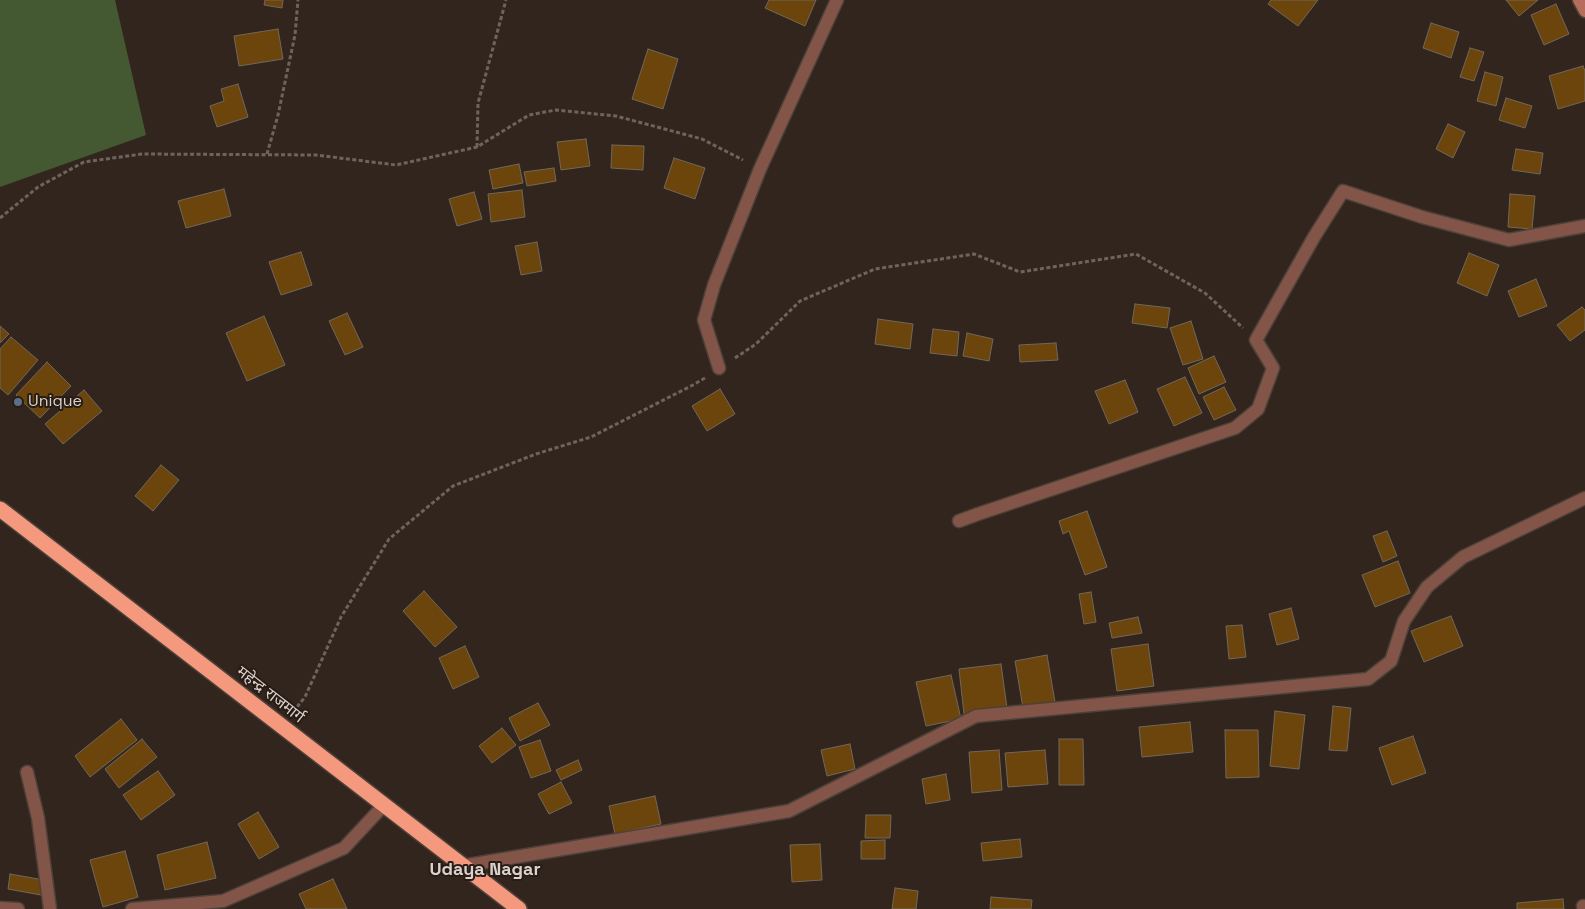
<!DOCTYPE html>
<meta charset="utf-8">
<style>
body{margin:0}
canvas{display:block;background:#32251d}
</style>
<canvas width="1585" height="909"></canvas>
<script>
const ctx = document.querySelector('canvas').getContext('2d');
ctx.lineJoin = 'round';
function fillPath(path, color) { ctx.fillStyle = color; ctx.fill(path, 'evenodd'); }
const toPath = rows => new Path2D(rows.map(r => 'M' + r).join(''));
function stroke(path, color, width, dash) { ctx.strokeStyle = color; ctx.lineWidth = width; ctx.lineCap = dash ? 'butt' : 'round'; ctx.setLineDash(dash || []); ctx.stroke(path); }
function label(font, color, halo, rows, align = 'center') {
  ctx.font = font + ' "Space Grotesk","Noto Sans Devanagari",sans-serif'; ctx.lineWidth = 4; ctx.setLineDash([]); ctx.textBaseline = 'middle'; ctx.strokeStyle = halo; ctx.fillStyle = color; for (const [text, x, y, turn = 0] of rows) {
    ctx.save(); ctx.translate(x, y); ctx.rotate((+turn || 0) * Math.PI / 180); ctx.textAlign = isNaN(turn) ? turn : align; if (halo) ctx.strokeText(text, 0, 0); ctx.fillText(text, 0, 0); ctx.restore();
  }
}
fillPath(toPath([
 [0,0,115,0,146,135,0,187]
]), '#445831');
const building = toPath([
 [265,0,283,0,282,8,264,5,265,0],
 [769,0,816,0,805,26,765,8,769,0],
 [1271,0,1318,0,1298,26,1268,4,1271,0],
 [1506,0,1538,0,1519,16,1506,0],
 [1556,4,1569,34,1544,45,1531,15,1556,4],
 [1431,23,1459,32,1451,58,1423,48,1431,23],
 [278,29,283,59,239,66,234,36,278,29],
 [1470,48,1484,52,1474,81,1460,77,1470,48],
 [648,49,678,59,663,109,632,99,648,49],
 [1583,66,1585,71,1585,101,1558,109,1549,76,1583,66],
 [1485,72,1503,77,1496,106,1477,101,1485,72],
 [238,84,248,117,217,127,210,106,224,101,221,89,238,84],
 [1506,98,1532,106,1525,128,1499,120,1506,98],
 [1448,124,1465,132,1453,158,1436,149,1448,124],
 [586,139,590,166,561,170,557,142,586,139],
 [612,145,644,146,643,170,611,168,612,145],
 [1516,149,1543,153,1540,174,1512,170,1516,149],
 [674,158,705,168,695,199,664,188,674,158],
 [519,164,523,183,493,189,489,170,519,164],
 [554,168,556,181,527,186,524,172,554,168],
 [224,189,231,216,186,228,178,201,224,189],
 [522,190,525,217,491,222,488,194,522,190],
 [474,192,482,219,457,226,449,199,474,192],
 [1510,194,1535,196,1532,229,1508,227,1510,194],
 [537,242,542,271,521,275,515,246,537,242],
 [301,252,312,285,281,295,269,262,301,252],
 [1469,253,1499,265,1487,296,1457,283,1469,253],
 [1536,279,1547,306,1519,317,1508,291,1536,279],
 [1135,304,1170,308,1167,328,1132,323,1135,304],
 [1582,307,1585,310,1585,330,1570,341,1557,325,1582,307],
 [347,313,363,347,345,355,329,321,347,313],
 [264,316,285,365,247,381,226,333,264,316],
 [878,319,913,324,910,349,875,344,878,319],
 [1191,321,1203,359,1183,365,1170,328,1191,321],
 [0,326,9,334,0,343,0,326],
 [933,329,959,332,957,356,930,353,933,329],
 [967,333,993,339,989,361,963,356,967,333],
 [11,337,38,360,8,395,0,388,0,349,11,337],
 [1056,343,1058,360,1020,362,1019,345,1056,343],
 [1214,356,1226,382,1199,394,1188,368,1214,356],
 [47,362,71,386,40,418,16,395,47,362],
 [1185,377,1202,413,1174,426,1157,389,1185,377],
 [1125,380,1138,412,1109,424,1095,391,1125,380],
 [1224,387,1236,410,1214,420,1203,397,1224,387],
 [720,389,735,414,707,431,692,406,720,389],
 [84,390,102,411,63,444,45,424,84,390],
 [161,465,179,480,153,511,135,496,161,465],
 [1087,511,1107,567,1085,575,1069,531,1063,534,1059,521,1087,511],
 [1387,531,1397,556,1383,562,1373,536,1387,531],
 [1398,561,1410,593,1375,607,1362,575,1398,561],
 [424,591,457,627,435,647,403,611,424,591],
 [1091,592,1096,622,1084,624,1079,594,1091,592],
 [1291,608,1299,639,1277,645,1269,614,1291,608],
 [1451,616,1463,646,1424,662,1411,631,1451,616],
 [1138,617,1142,633,1112,638,1109,623,1138,617],
 [1242,625,1246,657,1229,659,1226,626,1242,625],
 [1148,644,1154,686,1117,691,1111,649,1148,644],
 [465,646,479,677,453,689,439,658,465,646],
 [1047,655,1055,702,1023,708,1015,661,1047,655],
 [1001,664,1007,708,964,714,959,669,1001,664],
 [951,675,961,719,926,726,916,682,951,675],
 [538,703,550,725,520,741,509,718,538,703],
 [1333,706,1351,708,1347,751,1329,750,1333,706],
 [1275,711,1305,715,1299,769,1270,766,1275,711],
 [121,719,137,740,90,777,75,756,121,719],
 [1190,722,1193,752,1142,757,1139,727,1190,722],
 [502,728,516,745,492,763,479,746,502,728],
 [1225,730,1258,730,1259,777,1226,778,1225,730],
 [1413,736,1426,773,1392,785,1379,748,1413,736],
 [142,739,157,757,119,788,105,769,142,739],
 [1059,739,1083,739,1084,785,1059,785,1059,739],
 [540,740,551,771,531,778,519,747,540,740],
 [850,744,855,769,827,776,821,750,850,744],
 [999,750,1002,790,972,793,969,752,999,750],
 [1045,750,1048,784,1008,787,1005,753,1045,750],
 [578,760,582,770,561,780,556,770,578,760],
 [158,771,175,795,141,820,123,795,158,771],
 [946,774,950,800,926,804,922,779,946,774],
 [561,782,572,803,549,814,538,794,561,782],
 [655,796,661,824,615,834,609,806,655,796],
 [258,812,279,847,259,859,238,824,258,812],
 [866,815,891,815,890,838,865,838,866,815],
 [1020,839,1022,857,983,861,981,843,1020,839],
 [885,840,885,859,861,859,861,841,885,840],
 [207,842,216,878,165,890,157,855,207,842],
 [820,844,822,880,792,882,790,845,820,844],
 [125,851,138,897,103,907,90,860,125,851],
 [10,874,44,880,41,895,8,889,10,874],
 [333,879,347,909,306,909,299,894,333,879],
 [895,888,918,891,916,909,892,909,895,888],
 [991,897,1032,900,1031,909,990,909,991,897],
 [1563,899,1564,909,1517,909,1517,903,1563,899]
]);
fillPath(building, '#6b450c');
stroke(building, '#72675a', 1);
const street = toPath([
 [719,368,704,320,714,285,760,169,837,0],
 [959,521,978,514,1235,428,1258,409,1273,368,1256,340,1314,237,1343,191,1422,217,1509,240,1585,226],
 [27,772,38,818,50,909],
 [462,866,789,811,976,716,1368,679,1391,661,1404,621,1427,587,1463,557,1585,498],
 [1583,906,1584,909],
 [0,908,18,909],
 [132,909,223,901,344,848,384,805]
]);
const secondary = toPath([
 [1579,0,1585,11]
]);
const highway = toPath([
 [0,509,519,909]
]);
stroke(street, '#4d4139', 15);
stroke(secondary, '#4d4139', 15);
stroke(highway, '#4d4139', 18);
stroke(toPath([
 [477,147,478,103,506,0],
 [267,154,278,115,295,35,298,0],
 [0,218,38,187,84,162,142,154,316,155,396,165,477,147,529,115,556,110,616,116,702,139,743,160],
 [735,358,756,344,800,301,875,269,974,254,1020,272,1136,254,1205,293,1243,328],
 [293,712,305,697,341,617,389,539,453,486,536,454,591,437,693,385,705,378]
]), '#6f645d', 3, [4, 2.5]);
stroke(street, '#835548', 12);
stroke(secondary, '#b66d59', 12);
stroke(highway, '#f4987e', 15);
for (const [x, y, r, color] of [
 [18,402,5,"#5c6f8a"]
]) { const dot = new Path2D(); dot.arc(x, y, r, 0, 2 * Math.PI); ctx.fillStyle = color; ctx.fill(dot); stroke(dot, '#281c14', 2); }
label('16px', '#dad2cd', '#281c14', [
 ["Unique",28,402]
], 'left');
label('16px', '#dad2cd', '#281c14', [
 ["महेन्द्र राजमार्ग",270,695,38]
]);
label('bold 18px', '#dad2cd', '#281c14', [
 ["Udaya Nagar",485,870]
]);
</script>
